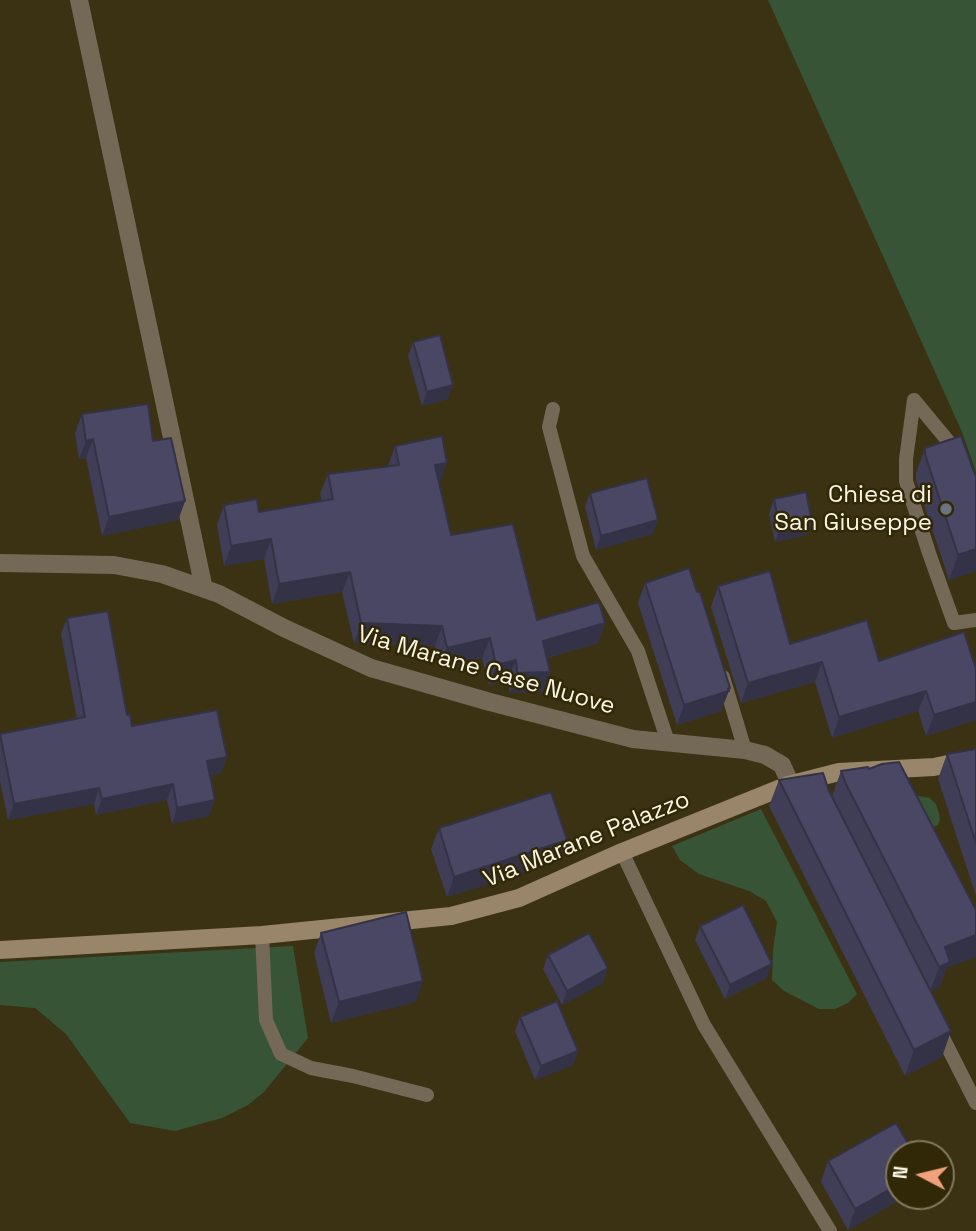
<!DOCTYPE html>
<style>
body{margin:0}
#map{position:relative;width:976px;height:1231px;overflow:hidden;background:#3a3212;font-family:"Space Grotesk",sans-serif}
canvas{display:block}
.north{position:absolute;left:885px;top:1140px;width:70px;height:70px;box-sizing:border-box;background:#302807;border:2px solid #817a5f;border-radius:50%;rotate:277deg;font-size:19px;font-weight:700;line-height:28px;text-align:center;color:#faf5e3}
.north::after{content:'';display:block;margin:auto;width:24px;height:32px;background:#f1a17c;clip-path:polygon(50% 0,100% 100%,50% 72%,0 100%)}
</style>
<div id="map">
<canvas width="976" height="1231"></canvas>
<div class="north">N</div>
</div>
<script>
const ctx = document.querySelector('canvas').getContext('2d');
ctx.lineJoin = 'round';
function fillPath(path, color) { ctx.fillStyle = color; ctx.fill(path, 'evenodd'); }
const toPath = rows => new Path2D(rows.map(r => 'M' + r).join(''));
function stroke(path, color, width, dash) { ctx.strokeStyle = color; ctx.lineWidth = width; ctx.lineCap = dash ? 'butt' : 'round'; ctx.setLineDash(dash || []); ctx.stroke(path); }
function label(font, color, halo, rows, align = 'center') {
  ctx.font = font + ' "Space Grotesk",sans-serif'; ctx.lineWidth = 5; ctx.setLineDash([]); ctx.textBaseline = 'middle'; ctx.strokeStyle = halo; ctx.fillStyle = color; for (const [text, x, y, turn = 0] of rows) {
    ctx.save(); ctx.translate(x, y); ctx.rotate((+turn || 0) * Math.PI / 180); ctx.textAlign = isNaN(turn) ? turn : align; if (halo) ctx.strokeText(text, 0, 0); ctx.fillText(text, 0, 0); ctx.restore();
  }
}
fillPath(toPath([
 [768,0,976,0,976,472,962,432],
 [919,796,930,798,936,804,939,813,940,819,938,825,933,827,913,800],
 [761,809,857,994,848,1003,835,1009,819,1009,784,991,772,980,773,950,777,922,766,901,749,891,699,874,680,860,672,846],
 [293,946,308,1038,264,1092,248,1105,222,1118,175,1131,130,1123,66,1034,35,1008,0,1005,0,962]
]), '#375437');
stroke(toPath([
 [914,400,906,459,906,481,929,553,954,623,976,620],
 [914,400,958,453],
 [553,409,549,427,583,556,638,651,668,742],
 [723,677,745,750],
 [622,852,704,1025,830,1231],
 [262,935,266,1020,281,1054,311,1068,353,1076,427,1095],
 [939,1030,976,1103]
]), '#746857', 14);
stroke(toPath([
 [79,0,204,589],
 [0,563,114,565,162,574,219,594,284,628,371,668,490,702,633,739,745,750,765,755,782,765,791,785]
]), '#746857', 18);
stroke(toPath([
 [0,950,262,935,451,916,519,898,622,852,788,785,839,772,934,767,976,758]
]), '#98856a', 18);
fillPath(toPath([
 [413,342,448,399,422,406,408,356],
 [82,414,153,441,185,501,178,520,102,536,86,458,79,459,75,433],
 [395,446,440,483,439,483,451,535,537,620,605,623,598,643,547,658,550,672,543,692,510,693,508,680,489,685,482,658,440,668,435,646,354,643,342,592,272,604,264,559,224,566,217,525,224,505,259,512,322,501,320,494,328,474,388,466],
 [925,448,976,477,976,571,949,580,916,480,916,473],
 [590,493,653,534,596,550,585,507],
 [774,499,812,521,807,535,775,542,769,514],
 [645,583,730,688,721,711,677,725,638,603],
 [718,586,790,644,879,661,976,669,976,720,926,736,918,711,832,738,815,682,741,703,711,607],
 [67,618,127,715,132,726,227,757,221,773,210,775,209,816,172,824,167,800,96,815,94,804,8,820,0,781,0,734,77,719,61,634],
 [976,749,976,896,938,779,947,754],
 [841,771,947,968,940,987,931,991,942,1057,905,1076,769,806,779,780,829,791,834,801,832,796],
 [439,828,567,840,560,861,447,897,431,849],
 [700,926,767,978,725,999,695,940],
 [321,933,416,1002,331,1023,314,953],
 [548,955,603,983,562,1005,543,969],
 [520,1017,578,1051,573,1065,535,1080,515,1031],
 [828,1161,899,1196,906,1196,848,1230,821,1182]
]), '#403d56');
fillPath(toPath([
 [453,385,448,399,422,406,427,392],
 [93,439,86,458,79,459,86,441],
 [447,463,440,483,427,485,435,465],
 [185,501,178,520,102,536,109,517],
 [658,520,653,534,596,550,601,536],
 [812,521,807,535,775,542,780,528],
 [271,539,264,559,224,566,231,546],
 [976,549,976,571,949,580,958,555],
 [350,572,342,592,272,604,279,584],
 [361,623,442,626,435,646,354,643],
 [605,623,598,643,535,661,543,641],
 [490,638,482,658,440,668,447,648],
 [516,660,508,680,489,685,496,665],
 [822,662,815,682,741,703,748,683],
 [550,672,543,692,510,693,517,673],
 [730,688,721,711,677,725,684,705],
 [926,691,918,711,832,738,839,717],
 [976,702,976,720,926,736,934,715],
 [227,757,221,773,201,777,207,761],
 [173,784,167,800,96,815,102,799],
 [99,788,94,804,8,820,14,804],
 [215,800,209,816,172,824,177,808],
 [567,840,560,861,447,897,454,877],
 [976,935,976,957,947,968,940,987,930,992,939,967,945,947],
 [772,964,767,978,725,999,730,985],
 [608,968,603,983,562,1005,567,991],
 [423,981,416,1002,331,1023,339,1002],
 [951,1031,942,1057,905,1076,914,1050],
 [578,1051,573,1065,535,1080,541,1066],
 [899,1184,899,1196,906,1196,848,1230,855,1209]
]), '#343246');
const building = toPath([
 [440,335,453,385,427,392,413,342,440,335],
 [148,404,153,441,171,438,185,501,109,517,93,439,86,441,82,414,148,404],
 [442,436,447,463,435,465,451,535,513,524,537,620,599,602,605,623,543,641,550,672,517,673,516,660,496,665,490,638,447,648,442,626,361,623,350,572,279,584,271,539,231,546,224,505,257,499,259,512,333,499,328,474,399,465,395,446,442,436],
 [961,436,976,477,976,549,958,555,925,454,925,448,961,436],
 [647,478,658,520,601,536,590,493,647,478],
 [806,492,812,521,780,528,774,499,806,492],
 [689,568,697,592,700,592,730,688,728,689,729,691,684,705,645,583,689,568],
 [770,571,790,644,867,620,879,661,964,632,976,669,976,702,934,715,926,691,839,717,822,662,748,683,718,586,770,571],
 [108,611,127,715,130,714,132,726,217,710,227,757,207,761,215,800,177,808,173,784,102,799,99,788,14,804,0,734,85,717,67,618,108,611],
 [976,749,976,843,947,754,976,749],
 [899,762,976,910,976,935,945,947,950,962,939,967,846,784,841,771,868,767,869,769,882,764,899,762],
 [823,773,829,791,951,1031,914,1050,779,780,823,773],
 [551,792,567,840,454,877,439,828,551,792],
 [743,905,772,964,730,985,700,926,743,905],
 [406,912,423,981,339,1002,321,933,406,912],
 [589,933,608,968,567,991,548,955,589,933],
 [557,1001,578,1051,541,1066,520,1017,557,1001],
 [896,1123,914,1154,899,1154,899,1184,855,1209,828,1161,896,1123]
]);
fillPath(building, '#4a4764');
stroke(building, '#343246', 2);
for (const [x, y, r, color] of [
 [946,509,7,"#6b7280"]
]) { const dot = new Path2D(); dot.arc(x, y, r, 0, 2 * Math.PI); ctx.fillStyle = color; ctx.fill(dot); stroke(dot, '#302807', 2.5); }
label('24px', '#faf5e3', '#302807', [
 ["Chiesa di",932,495],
 ["San Giuseppe",932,523]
], 'right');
label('24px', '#faf5e3', '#302807', [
 ["Via Marane Case Nuove",486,671,16],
 ["Via Marane Palazzo",587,840,-22]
]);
</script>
